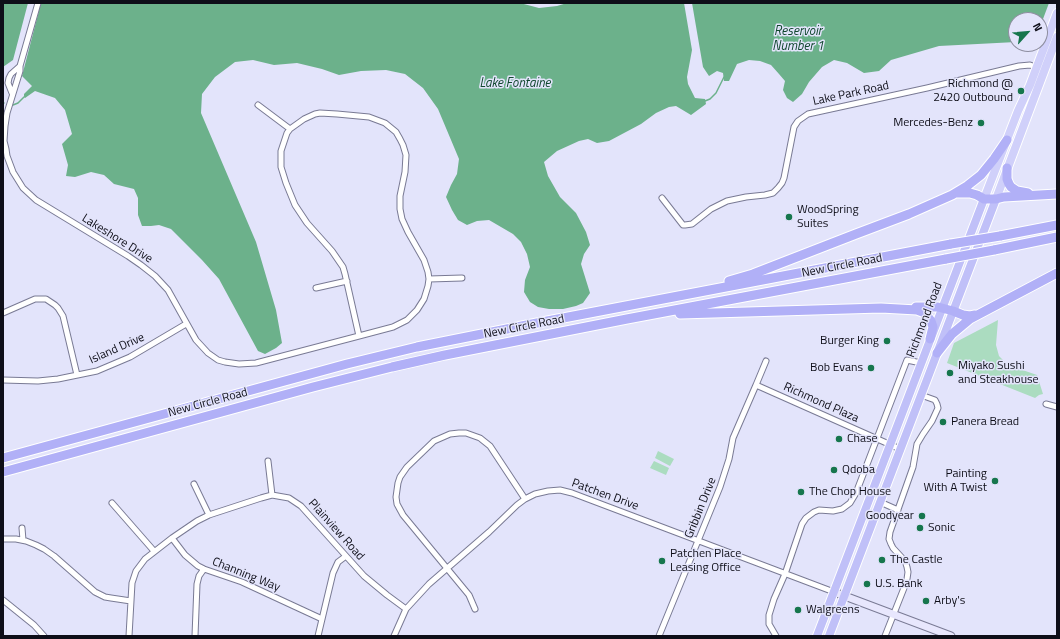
<!DOCTYPE html>
<style>
body{margin:0}
#map{position:relative;width:1060px;height:639px;overflow:hidden;background:#e3e4fb;font-family:"Titillium Web",sans-serif}
canvas{display:block}
.frame{position:absolute;inset:0;border:4px solid #0e0e18;pointer-events:none}
.north{position:absolute;left:1008px;top:12px;width:40px;height:40px;box-sizing:border-box;background:#e3e4fb;border:1px solid #8e8ea0;border-radius:50%;rotate:63deg;font-size:11px;font-weight:700;line-height:16px;text-align:center;color:#0e0e18}
.north::after{content:'';display:block;margin:auto;width:14px;height:18px;background:#16764d;clip-path:polygon(50% 0,100% 100%,50% 72%,0 100%)}
</style>
<div id="map">
<canvas width="1060" height="639"></canvas>
<div class="frame"></div>
<div class="north">N</div>
</div>
<script>
const ctx = document.querySelector('canvas').getContext('2d');
ctx.lineJoin = 'round';
function fillPath(path, color) { ctx.fillStyle = color; ctx.fill(path, 'evenodd'); }
const toPath = rows => new Path2D(rows.map(r => 'M' + r).join(''));
function stroke(path, color, width, dash) { ctx.strokeStyle = color; ctx.lineWidth = width; ctx.lineCap = dash ? 'butt' : 'round'; ctx.setLineDash(dash || []); ctx.stroke(path); }
function label(font, color, halo, rows, align = 'center') {
  ctx.font = font + ' "Titillium Web",sans-serif'; ctx.lineWidth = 3; ctx.setLineDash([]); ctx.textBaseline = 'middle'; ctx.strokeStyle = halo; ctx.fillStyle = color; for (const [text, x, y, turn = 0] of rows) {
    ctx.save(); ctx.translate(x, y); ctx.rotate((+turn || 0) * Math.PI / 180); ctx.textAlign = isNaN(turn) ? turn : align; if (halo) ctx.strokeText(text, 0, 0); ctx.fillText(text, 0, 0); ctx.restore();
  }
}
fillPath(toPath([
 [998,320,996,345,999,356,1008,365,1037,375,1043,394,1039,395,1035,398,947,363,954,343],
 [658,451,674,459,670,466,655,458],
 [654,461,669,468,666,475,650,468]
]), '#abdcc0');
fillPath(toPath([
 [3,3,28,3,13,60,3,67],
 [41,3,520,3,539,8,557,6,567,3,684,3,692,50,687,77,688,84,695,98,705,99,706,104,691,115,676,106,669,107,656,113,641,124,609,141,597,143,588,139,579,141,557,151,544,162,548,176,560,197,576,213,586,232,590,245,584,254,581,264,590,293,583,303,576,306,563,309,549,309,538,307,530,302,524,292,525,280,530,267,527,254,521,242,513,234,489,220,477,221,467,225,458,220,452,210,446,197,451,185,457,174,459,159,438,109,423,88,405,74,386,70,361,71,339,75,322,69,297,63,274,65,253,60,235,62,215,77,202,94,201,113,256,242,276,310,282,343,276,348,265,354,258,351,219,279,202,260,171,229,159,225,151,226,142,226,138,215,138,198,134,189,114,184,104,175,91,172,75,177,66,176,68,165,62,144,72,134,65,110,55,98,35,91,25,98,24,97,24,94,32,86,22,76],
 [692,3,1049,3,1040,27,1040,20,1016,20,1016,42,939,46,891,60,879,71,864,73,847,63,834,60,822,67,809,82,802,94,793,102,787,98,783,90,785,81,779,74,771,65,760,61,749,60,737,64,729,81,724,81,723,73,717,71,709,76,703,67]
]), '#6cb18b');
stroke(toPath([
 [705,101,710,99,716,93,724,77],
 [3,103,4,103],
 [13,105,18,103,24,97]
]), '#6cb18b', 1.5);
const minor = toPath([
 [38,3,20,66,20,71,7,113,5,126,4,141,6,149,7,156,13,172,23,188,36,200,128,256,141,265,155,276,168,290,196,340,208,353,218,360,225,362,239,364,256,363,359,336,393,327,407,320,417,310,424,299,428,286,429,279,428,272,424,260,408,232,402,219,400,209,400,196,405,172,406,155,403,145,400,139,396,132,385,123,369,117,337,114,320,113,315,114,304,119,290,129,287,133,281,151,281,167,286,183,295,205,307,223,332,251,343,267,345,274,359,336],
 [12,93,8,83,9,78,11,74,20,66],
 [258,105,290,129],
 [662,198,683,225,685,225,692,224,711,209,727,201,746,197,765,195,773,193,778,188,782,183,784,178,794,127,798,121,808,114,927,88,1019,66,1030,65,1038,68],
 [429,279,462,278],
 [316,288,347,281],
 [3,313,35,299,46,299,55,305,58,308,63,316,77,375],
 [766,361,756,385,900,449],
 [3,380,38,381,58,379,97,371,130,357,186,324],
 [1046,404,1057,407],
 [268,461,272,495],
 [194,484,209,515],
 [880,502,898,510],
 [112,503,154,551],
 [22,528,23,540],
 [172,538,185,555,198,566,204,569,242,582,322,619],
 [3,539,16,539,26,541,36,545,44,549,54,556,95,592,105,597,111,598,131,601],
 [3,600,34,625,44,636],
 [475,609,469,595,403,515,397,504,396,497,398,483,400,477,407,467,434,441,450,434,459,433,466,433,480,438,490,446,525,499],
 [129,636,132,583,136,571,145,559,172,538,197,521,209,515,261,498,272,495,289,498,301,506,364,576,387,595,406,609],
 [195,636,197,584,199,576,204,569],
 [318,636,333,573,338,562,346,556],
 [394,636,406,609,429,584,489,532,517,505,525,499,535,494,548,491,560,490,572,493,834,592],
 [659,636,720,487,729,459,733,438,756,385],
 [776,636,769,624,769,615,774,599,785,574,802,524,806,518,814,512,819,510,833,511,842,509,850,503,856,493,907,360,921,363],
 [885,636,904,588,907,579,908,572,907,567,905,561,893,548,891,544,889,539,890,532,913,467,917,444,923,434,932,421,938,408,937,404,935,400,921,395]
]);
const secondary = toPath([
 [834,592,951,636]
]);
const primary = toPath([
 [984,199,1018,111,1030,85,1057,13],
 [996,199,1057,37]
]);
const trunk = toPath([
 [817,636,984,199],
 [829,636,996,199]
]);
const motorway = toPath([
 [1007,168,1007,179,1009,184,1011,187,1017,191,1028,193],
 [958,193,970,193,977,195,984,199,996,199,1004,197,1057,194],
 [1000,236,1057,225],
 [994,250,1057,237],
 [729,281,753,274,856,234,909,214,952,195,967,186,981,175,994,159,1007,140],
 [916,307,938,307,953,311,963,315,970,316,975,315],
 [680,314,881,308,917,310,925,313,931,321,933,327,930,339],
 [937,353,952,334,970,319,1057,273],
 [3,458,347,364,417,347,537,323,951,244],
 [3,472,313,387,392,367,445,355,627,319,946,259]
]);
stroke(minor, '#797a94', 7);
stroke(secondary, '#797a94', 9);
stroke(primary, '#fff', 10);
stroke(trunk, '#fff', 10);
stroke(motorway, '#fff', 11);
stroke(minor, '#fff', 5);
stroke(secondary, '#e8e7fd', 7);
stroke(primary, '#d0d0fa', 8);
stroke(trunk, '#c0c0f8', 8);
stroke(motorway, '#b1b0f7', 9);
const motorwayBridge = toPath([
 [951,244,1000,236],
 [946,259,994,250]
]);
stroke(motorwayBridge, '#fff', 11, []);
stroke(motorwayBridge, '#b1b0f7', 9);
for (const [x, y, r, color] of [
 [1021,91,4,"#16764d"],
 [981,123,4,"#16764d"],
 [789,217,4,"#16764d"],
 [887,341,4,"#16764d"],
 [871,368,4,"#16764d"],
 [950,373,4,"#16764d"],
 [943,422,4,"#16764d"],
 [839,439,4,"#16764d"],
 [834,470,4,"#16764d"],
 [995,481,4,"#16764d"],
 [801,492,4,"#16764d"],
 [922,516,4,"#16764d"],
 [920,528,4,"#16764d"],
 [882,560,4,"#16764d"],
 [662,561,4,"#16764d"],
 [867,584,4,"#16764d"],
 [926,601,4,"#16764d"],
 [798,610,4,"#16764d"]
]) { const dot = new Path2D(); dot.arc(x, y, r, 0, 2 * Math.PI); ctx.fillStyle = color; ctx.fill(dot); stroke(dot, '#e3e4fb', 1.5); }
label('12px', '#0e0e18', '#e3e4fb', [
 ["Richmond @",1013,84,"right"],
 ["2420 Outbound",1013,98,"right"],
 ["Mercedes-Benz",973,123,"right"],
 ["WoodSpring",797,210],
 ["Suites",797,224],
 ["Burger King",879,341,"right"],
 ["Miyako Sushi",958,366],
 ["and Steakhouse",958,380],
 ["Bob Evans",863,368,"right"],
 ["Panera Bread",951,422],
 ["Chase",847,439],
 ["Qdoba",842,470],
 ["Painting",987,474,"right"],
 ["With A Twist",987,488,"right"],
 ["The Chop House",809,492],
 ["Goodyear",914,516,"right"],
 ["Sonic",928,528],
 ["Patchen Place",670,554],
 ["Leasing Office",670,568],
 ["The Castle",890,560],
 ["U.S. Bank",875,584],
 ["Arby's",934,601],
 ["Walgreens",806,610]
], 'left');
label('12px', '#0e0e18', '#e3e4fb', [
 ["Lake Park Road",851,94,-12],
 ["Lakeshore Drive",117,239,32],
 ["New Circle Road",842,266,-11],
 ["Richmond Road",925,320,-69],
 ["New Circle Road",524,327,-11],
 ["Island Drive",117,349,-24],
 ["New Circle Road",208,403,-15],
 ["Richmond Plaza",821,403,24],
 ["Patchen Drive",605,495,20],
 ["Gribbin Drive",701,508,-68],
 ["Plainview Road",336,530,48],
 ["Channing Way",246,575,22]
]);
label('italic 13px', '#10472e', '#e3e4fb', [
 ["Reservoir",798,32],
 ["Number 1",798,47],
 ["Lake Fontaine",515,84]
]);
</script>
